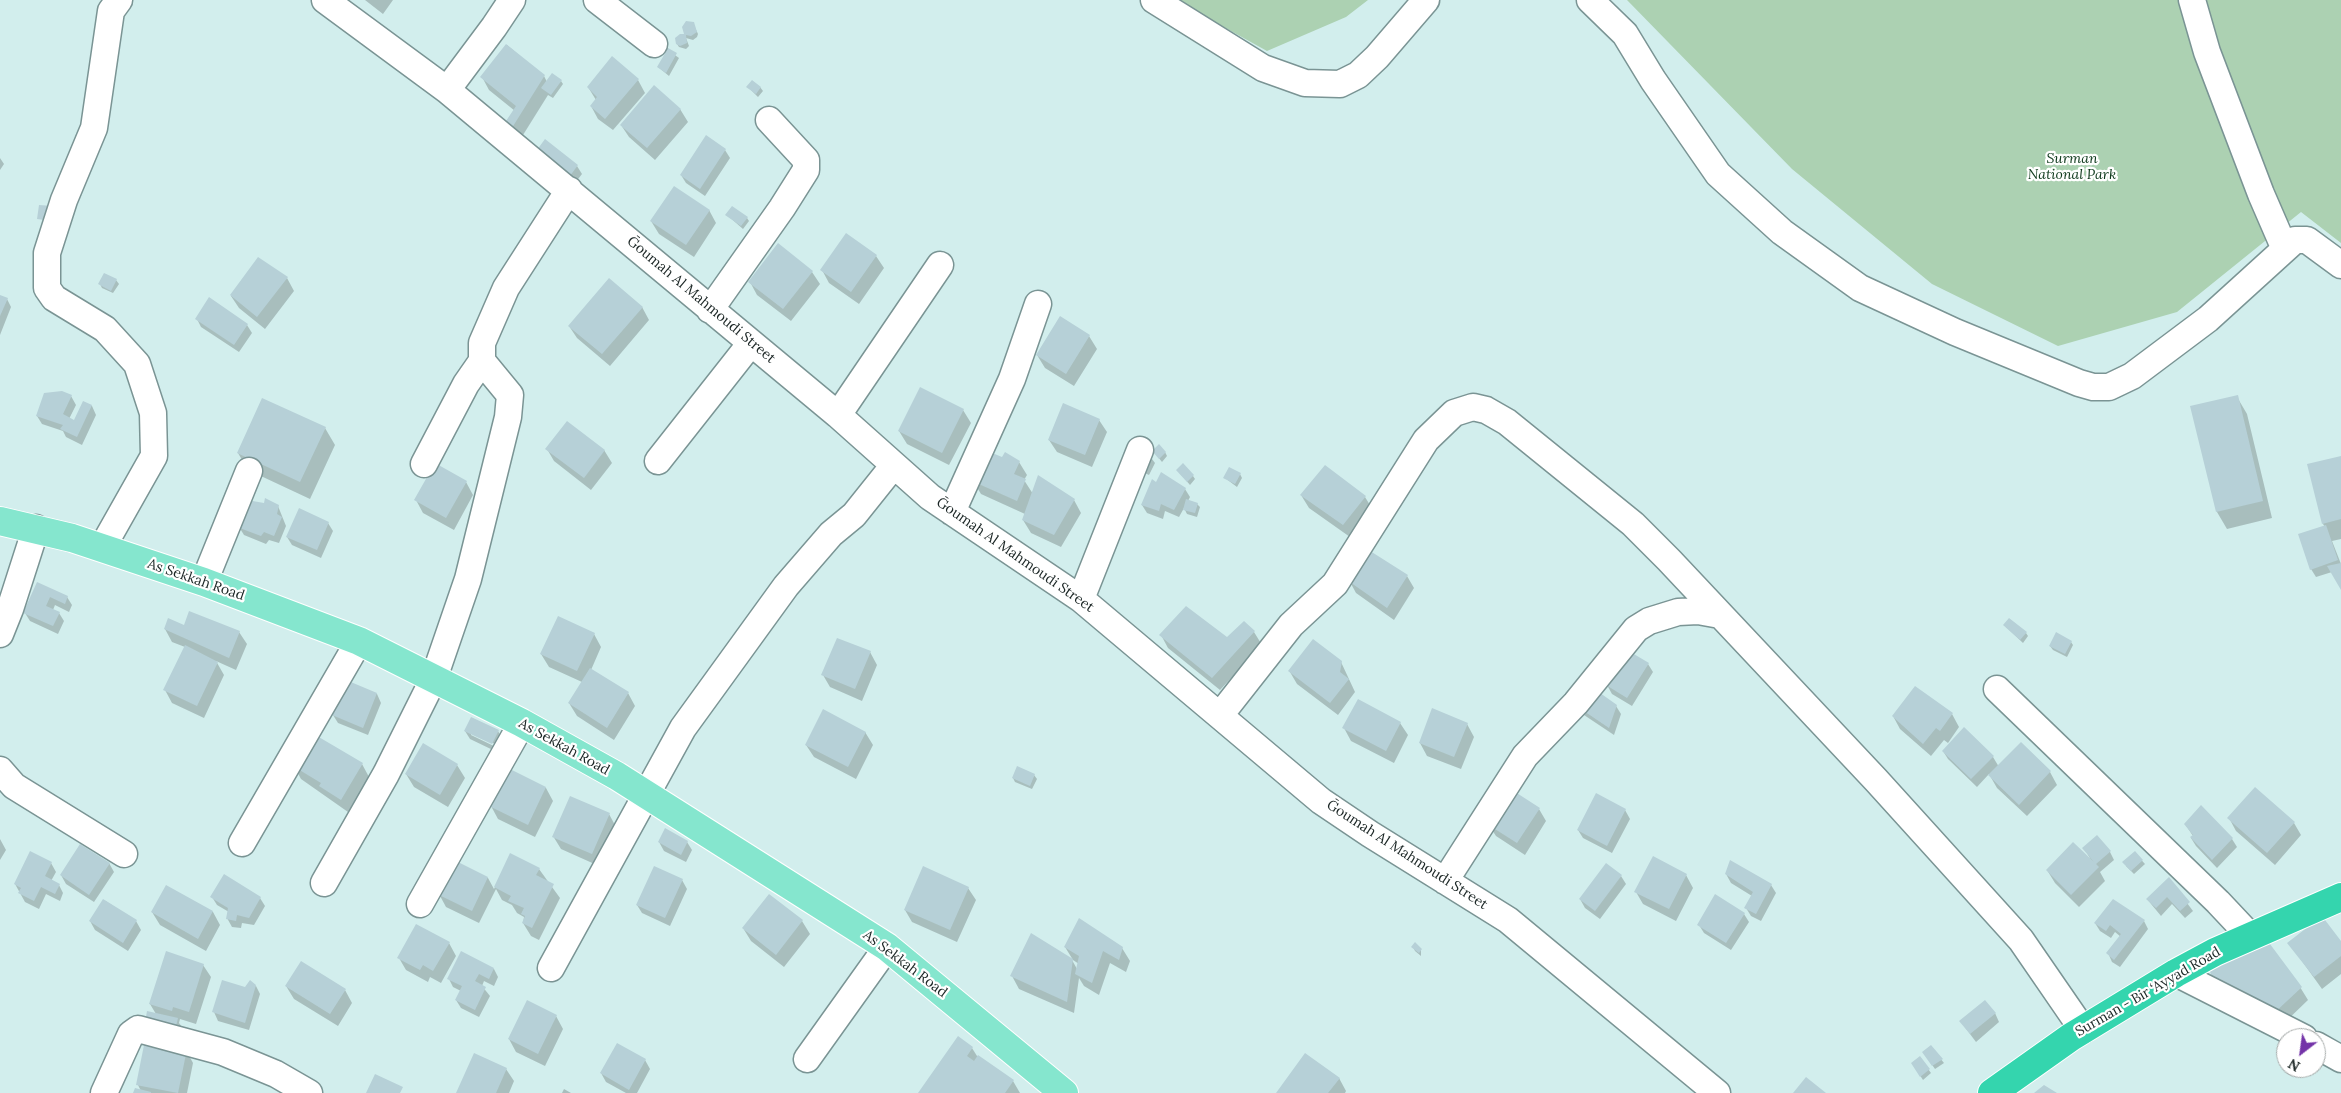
<!DOCTYPE html>
<meta charset="utf-8">
<style>
body{margin:0}
#map{position:relative;width:2341px;height:1093px;overflow:hidden;background:#d2eeed;font-family:Lora,serif}
canvas{display:block}
.north{position:absolute;left:2276px;top:1028px;width:50px;height:50px;box-sizing:border-box;background:#fff;border:1px solid #a3a8a7;border-radius:50%;rotate:210deg;font-size:14px;font-weight:700;line-height:20px;text-align:center;color:#1a2524}
.north::after{content:'';display:block;margin:auto;width:18px;height:22px;background:#7434a8;clip-path:polygon(50% 0,100% 100%,50% 72%,0 100%)}
</style>
<div id="map">
<canvas width="2341" height="1093"></canvas>
<div class="north">N</div>
</div>
<script>
const ctx = document.querySelector('canvas').getContext('2d');
ctx.lineJoin = 'round';
function fillPath(path, color) { ctx.fillStyle = color; ctx.fill(path, 'evenodd'); }
const toPath = rows => new Path2D(rows.map(r => 'M' + r).join(''));
function stroke(path, color, width, dash) { ctx.strokeStyle = color; ctx.lineWidth = width; ctx.lineCap = dash ? 'butt' : 'round'; ctx.setLineDash(dash || []); ctx.stroke(path); }
function label(font, color, halo, rows, align = 'center') {
  ctx.font = font + ' Lora,serif'; ctx.lineWidth = 4.5; ctx.setLineDash([]); ctx.textBaseline = 'middle'; ctx.strokeStyle = halo; ctx.fillStyle = color; for (const [text, x, y, turn = 0] of rows) {
    ctx.save(); ctx.translate(x, y); ctx.rotate((+turn || 0) * Math.PI / 180); ctx.textAlign = isNaN(turn) ? turn : align; if (halo) ctx.strokeText(text, 0, 0); ctx.fillText(text, 0, 0); ctx.restore();
  }
}
fillPath(toPath([
 [1175,0,1368,0,1346,17,1267,51],
 [1627,0,2341,0,2341,243,2301,212,2177,312,2058,346,1932,284,1792,169]
]), '#acd1b2');
fillPath(toPath([
 [365,0,393,0,383,14],
 [693,23,698,34,697,37,693,40,686,38,689,46,686,49,679,47,677,44],
 [507,45,544,76,547,82,561,81,563,84,553,98,548,95,518,143,504,127,515,111,489,90,482,77],
 [668,50,679,58,669,76,658,67],
 [638,80,645,93,613,130,598,119,591,106,596,100,588,87],
 [748,87,760,87,763,91,758,97],
 [680,109,688,122,655,160,629,137,621,125],
 [545,141,577,166,582,174,572,187],
 [725,150,730,158,705,196,686,183,681,175],
 [0,158,4,164,0,170],
 [709,210,716,223,694,257,659,234,651,221],
 [727,215,747,218,749,221,743,229],
 [876,256,884,268,859,304,829,283,822,270],
 [812,272,820,284,791,321,757,295,750,282],
 [105,274,116,280,119,284,113,293,102,288,100,284],
 [287,278,294,291,265,329,239,308,231,296],
 [0,296,7,299,11,307,0,335],
 [642,307,649,320,610,366,577,338,569,326],
 [197,319,247,325,252,333,239,352,201,327],
 [1089,336,1097,349,1074,386,1045,368,1037,355],
 [71,396,76,405,69,419,75,421,84,403,92,406,96,415,82,445,66,437,63,431,42,424,37,416],
 [2237,397,2247,414,2272,518,2227,529,2217,512,2192,407],
 [963,410,971,423,949,465,907,444,899,431],
 [1099,420,1107,432,1092,467,1057,452,1049,440],
 [325,428,335,445,310,499,248,470,238,453],
 [547,449,604,450,612,463,591,490,554,461],
 [1154,452,1165,452,1167,456,1162,462],
 [1143,455,1152,459,1155,463,1149,475,1138,470],
 [2341,457,2341,539,2332,541,2341,564,2341,588,2332,572,2316,577,2311,569,2325,527,2323,524],
 [1002,458,1019,462,1027,475,1024,480,1033,494,1074,500,1081,513,1061,547,1031,533,1023,520,1025,514,981,494,973,481],
 [1177,470,1193,476,1195,479,1190,485],
 [1240,474,1242,478,1237,487,1225,478],
 [466,482,473,495,454,530,423,513,416,500],
 [1157,484,1185,489,1190,497,1188,501,1197,504,1200,507,1197,517,1187,514,1184,508,1179,517,1165,511,1163,519,1147,513,1142,505],
 [1301,495,1365,497,1373,510,1350,537,1309,508],
 [278,506,286,526,279,543,269,540,266,544,244,535,239,527],
 [328,523,333,531,321,558,292,545,287,537],
 [1407,576,1414,588,1394,620,1356,593,1349,580],
 [38,584,67,597,72,605,69,612,55,605,53,610,59,613,64,621,58,634,30,621,25,613],
 [1244,623,1254,632,1262,645,1220,690,1168,648,1161,635,1227,638],
 [2004,625,2026,633,2028,636,2023,643],
 [185,627,239,632,247,644,236,670,216,661,224,675,204,718,172,703,165,690,185,647,172,642,165,629],
 [594,634,601,647,591,670,628,693,635,706,614,740,577,716,569,703,582,682,549,667,541,654],
 [2071,642,2073,645,2067,657,2053,650,2050,646],
 [870,652,877,665,862,701,830,687,823,675],
 [1341,662,1355,692,1338,715,1297,684,1290,672],
 [1648,664,1653,672,1632,706,1612,694,1607,685],
 [346,682,377,694,381,703,368,735,338,723,333,715],
 [1616,706,1621,714,1614,735,1584,715,1579,707],
 [1952,714,1959,727,1948,743,1944,740,1931,756,1900,729,1893,716],
 [472,718,498,731,503,740,497,752,470,739,465,731],
 [471,733,499,746,498,748,471,735],
 [1400,723,1408,735,1394,763,1351,741,1344,728],
 [1467,724,1474,737,1461,769,1427,756,1420,743],
 [865,732,873,745,856,779,814,757,806,745],
 [424,745,457,765,465,778,448,807,414,787,406,774],
 [1943,751,1993,757,1999,767,2050,772,2057,785,2027,816,1997,788,1989,774,1977,787,1948,759],
 [362,764,369,777,348,812,301,779,294,766],
 [508,770,546,788,553,801,535,837,498,819,491,806],
 [1034,775,1037,779,1032,789,1015,782,1013,778],
 [1539,809,1546,821,1525,855,1496,836,1488,824],
 [1625,810,1630,819,1612,853,1583,838,1578,830],
 [609,814,616,827,599,866,561,849,553,836],
 [2229,818,2294,823,2301,835,2275,865,2236,831],
 [2185,824,2232,839,2237,847,2217,868,2196,846,2191,838,2193,836],
 [0,839,6,850,0,860],
 [659,842,687,842,692,850,686,862,664,851],
 [2084,848,2110,852,2114,860,2100,872,2105,881,2079,907,2055,883,2047,870,2091,860],
 [2135,853,2145,864,2134,874,2126,866],
 [511,855,539,869,560,898,539,940,531,936,523,923,524,917,517,913,512,905,502,900,496,889,479,923,446,907,439,894,455,862,488,878,494,889],
 [51,863,56,872,51,881,59,885,63,893,60,901,46,894,39,909,25,902,15,884],
 [109,863,114,872,94,902,66,884,61,875],
 [1726,874,1771,885,1776,893,1761,921,1751,916,1746,908,1752,896,1731,883],
 [1686,875,1693,888,1676,921,1643,904,1636,892],
 [1621,876,1626,884,1600,919,1585,908,1580,899],
 [2169,879,2193,911,2185,918,2172,904,2161,916,2147,899],
 [682,880,687,889,670,926,642,913,637,905],
 [167,887,213,912,220,925,206,951,160,925,152,912],
 [968,888,976,900,957,942,912,922,905,910],
 [769,895,802,921,810,934,784,967,751,941,743,928],
 [212,897,260,898,265,906,254,925,242,923,241,928,232,927,227,918,229,912,217,905],
 [104,900,136,921,141,930,128,951,95,930,90,921],
 [1744,914,1749,922,1731,950,1704,933,1699,925],
 [2144,921,2148,929,2120,967,2112,962,2108,953,2121,937,2115,932,2111,938,2100,931,2095,923],
 [449,943,456,956,441,983,430,977,428,982,406,970,399,958],
 [2289,943,2341,943,2341,974,2322,989],
 [1065,947,1122,948,1130,961,1126,972,1110,963,1099,995,1084,986,1079,978,1074,1013,1019,989,1012,976,1072,960,1077,969,1079,964,1073,960],
 [1413,947,1421,949,1421,956,1415,951],
 [203,965,211,977,196,1024,180,1019,179,1023,182,1027,179,1037,156,1014,150,1004],
 [494,969,498,977,494,986,484,981,482,986,490,996,479,1017,461,1008,456,1000,461,991,453,987,449,979],
 [256,986,260,994,249,1030,218,1021,214,1012,245,989],
 [286,986,345,990,352,1003,338,1026,294,999],
 [2300,987,2308,1000,2279,1028,2218,988],
 [1995,1013,1999,1022,1976,1042,1961,1022],
 [556,1016,563,1029,545,1066,516,1052,509,1039],
 [617,1045,645,1060,650,1069,637,1093,626,1093,606,1082,601,1073],
 [1931,1047,1944,1063,1935,1069,1926,1056],
 [972,1048,977,1056,1013,1081,1020,1093,920,1093],
 [186,1050,193,1063,187,1093,135,1093,141,1091,138,1085],
 [1920,1058,1931,1073,1923,1080,1912,1063],
 [506,1069,514,1081,509,1093,457,1093],
 [1339,1078,1346,1091,1345,1093,1277,1093],
 [564,1089,571,1093,562,1093]
]), '#0003');
fillPath(toPath([
 [686,21,694,22,697,32,691,36,686,35,687,43,680,46,676,44,675,38,680,34,684,34,682,27],
 [506,44,545,75,510,131,502,127,516,106,480,77],
 [668,48,677,53,666,73,657,67],
 [612,56,639,79,605,119,590,106,597,97,587,87],
 [552,73,562,80,551,95,541,88],
 [752,80,761,87,756,94,746,87],
 [654,85,681,109,647,148,620,125],
 [706,135,726,149,700,189,680,175],
 [545,139,578,165,567,180,534,154],
 [674,186,710,210,686,245,650,221],
 [39,205,53,206,52,221,37,219],
 [732,206,748,217,741,226,725,215],
 [846,233,877,255,851,292,820,270],
 [778,243,813,271,783,309,748,282],
 [258,257,288,277,257,317,230,295],
 [104,273,117,279,111,291,98,284],
 [609,278,643,307,602,354,568,326],
 [0,295,8,298,0,316],
 [209,297,248,324,234,345,195,319],
 [1060,316,1090,335,1066,374,1036,355],
 [920,387,964,409,942,453,898,431],
 [62,391,72,395,63,414,74,420,83,401,92,405,77,437,60,429,63,425,36,416,44,393],
 [2238,395,2263,501,2216,512,2190,406],
 [262,398,326,427,300,482,237,453],
 [1063,403,1100,419,1085,455,1048,440],
 [567,421,605,450,584,478,545,449],
 [1159,444,1166,452,1159,459,1152,451],
 [985,450,1002,457,1005,452,1020,461,1014,474,1026,479,1017,501,972,481],
 [2341,456,2341,519,2322,524,2307,464],
 [435,463,467,481,446,518,414,500],
 [1183,463,1194,475,1187,482,1176,470],
 [1325,465,1366,496,1343,525,1300,495],
 [1229,467,1241,473,1235,484,1223,478],
 [1161,472,1186,488,1174,510,1161,504,1159,511,1141,505,1152,479,1156,482],
 [1038,475,1075,499,1054,535,1022,520],
 [265,498,279,505,277,514,282,517,274,536,264,532,261,536,237,527,247,500,264,503],
 [1186,499,1198,503,1195,513,1183,510],
 [299,508,329,522,317,550,286,537],
 [2326,525,2338,560,2310,570,2298,534],
 [1367,549,1408,575,1387,608,1347,580],
 [2341,563,2341,590,2327,566],
 [37,582,68,596,65,604,50,597,46,606,60,612,53,626,23,613],
 [1186,606,1227,637,1244,621,1255,631,1212,678,1159,635],
 [189,611,240,631,229,658,164,629,168,618,184,625],
 [558,616,595,633,577,671,540,654],
 [2009,618,2027,632,2020,640,2003,625],
 [2056,632,2072,641,2065,654,2049,646],
 [837,638,871,651,855,689,821,675],
 [1313,639,1342,661,1340,672,1349,679,1330,703,1288,671],
 [185,645,218,662,197,706,163,690],
 [1627,650,1649,663,1627,698,1606,685],
 [590,668,629,692,607,728,568,703],
 [346,680,377,693,363,728,332,715],
 [1915,686,1953,713,1940,731,1936,728,1923,744,1892,716],
 [1593,688,1617,705,1609,728,1578,707],
 [1358,699,1401,722,1386,751,1342,728],
 [1432,708,1468,723,1454,757,1419,743],
 [823,709,866,732,848,767,805,745],
 [471,717,499,730,492,744,464,731],
 [1964,727,1994,756,1971,779,1942,751],
 [312,733,363,763,341,800,319,786,321,783,293,766],
 [2021,742,2051,771,2019,805,1988,775],
 [423,743,458,764,440,795,405,774],
 [1017,766,1035,774,1030,786,1012,778],
 [508,768,546,787,528,825,489,806],
 [2255,787,2295,822,2267,853,2227,818],
 [1509,788,1540,808,1517,843,1487,824],
 [1596,793,1626,809,1607,846,1577,830],
 [570,796,610,813,592,854,552,837],
 [2201,805,2233,838,2212,860,2190,837,2193,835,2184,824],
 [665,828,688,841,681,855,658,842],
 [2097,835,2111,851,2096,864,2099,867,2071,895,2046,870,2073,842,2094,862,2082,848],
 [80,844,110,863,89,895,60,875],
 [30,851,52,862,45,876,60,884,55,894,41,887,34,901,18,893,21,888,14,884],
 [2135,851,2143,860,2131,871,2122,862],
 [510,853,540,868,536,875,554,884,532,928,522,923,525,916,521,914,524,908,508,901,511,896,494,887],
 [1653,856,1687,874,1669,909,1634,892],
 [454,860,488,877,472,911,437,894],
 [1730,860,1772,884,1756,914,1744,908,1753,892,1725,874],
 [1606,863,1622,875,1595,911,1579,899],
 [654,866,683,879,665,918,636,905],
 [923,866,969,887,950,930,904,910],
 [224,874,261,897,249,918,237,915,236,921,226,919,228,908,210,897],
 [2169,877,2190,902,2180,911,2167,897,2156,908,2146,899],
 [166,885,213,911,198,939,151,912],
 [769,894,803,920,776,955,742,928],
 [1715,894,1745,913,1726,943,1697,925],
 [103,899,137,920,123,943,89,921],
 [2113,899,2145,920,2114,960,2106,953,2121,934,2110,925,2106,931,2094,923],
 [2322,916,2341,941,2341,956,2314,977,2287,943],
 [1079,918,1123,947,1119,960,1103,951,1092,983,1075,974,1079,956,1064,947],
 [416,924,450,942,433,971,423,965,420,970,397,958],
 [1031,933,1073,959,1067,1002,1010,976],
 [2267,940,2302,987,2272,1015,2217,989,2208,967],
 [1415,942,1422,949,1419,953,1411,947],
 [166,951,204,964,189,1012,173,1007,172,1011,149,1004],
 [461,951,494,968,489,979,479,974,475,981,486,987,475,1010,455,1000,462,986,447,979],
 [301,961,346,989,330,1014,285,986],
 [222,980,245,987,250,980,256,985,245,1023,212,1012],
 [527,1000,557,1015,538,1054,508,1039],
 [1985,1000,1996,1013,1970,1034,1959,1021],
 [147,1011,178,1018,175,1030,145,1023],
 [958,1036,973,1047,967,1056,974,1061,978,1055,1014,1080,1005,1093,918,1093],
 [145,1040,187,1049,178,1093,136,1085],
 [617,1043,646,1059,629,1090,600,1073],
 [1931,1045,1943,1059,1932,1066,1922,1052],
 [474,1053,507,1068,496,1093,456,1093],
 [1305,1053,1340,1078,1328,1093,1276,1093],
 [1920,1056,1930,1069,1920,1077,1911,1063],
 [375,1074,403,1087,400,1093,366,1093],
 [1806,1077,1826,1093,1793,1093],
 [2044,1085,2057,1093,2034,1093],
 [135,1088,151,1092,151,1093,133,1093]
]), '#b6d0d7');
const minor = toPath([
 [325,0,447,90,838,415,930,497,1081,599,1321,801,1370,834,1508,920,1717,1093],
 [597,0,654,44],
 [1154,0,1263,68,1305,83,1340,84,1358,75,1377,57,1426,0],
 [1590,0,1625,34,1653,80,1718,174,1782,232,1860,288,1955,332,2079,383,2093,387,2109,387,2132,376,2208,319,2295,240,2307,240,2341,265],
 [2192,0,2207,52,2261,194,2284,247],
 [447,90,494,27,512,0],
 [710,310,782,208,806,170,806,160,769,120],
 [838,415,940,265],
 [658,461,751,343],
 [424,464,466,384,482,361],
 [952,512,1012,379,1038,304],
 [102,548,154,456,153,413,137,364,105,329,54,298,47,288,47,253,64,200,94,128,111,11,119,0],
 [204,582,249,471],
 [1081,599,1140,450],
 [0,634,10,609,36,528],
 [1997,689,2218,902,2250,936],
 [1221,714,1291,625,1335,584,1426,440,1454,413,1473,407,1486,410,1507,422,1633,524,1669,560,1876,780,2021,940,2083,1030],
 [0,770,14,786,124,854],
 [242,843,359,641],
 [1445,881,1525,756,1576,703,1636,629,1649,621,1678,612,1698,611,1720,615],
 [324,883,386,774,434,678,468,579,508,417,510,395,482,361,482,343,506,288,569,190],
 [420,904,522,723],
 [551,968,683,728,786,586,831,534,854,515,894,465],
 [2176,973,2304,1038],
 [2316,1045,2341,1059],
 [807,1059,887,947],
 [104,1093,131,1034,138,1029,223,1052,276,1074,309,1093]
]);
const major = toPath([
 [0,521,72,538,204,582,359,641,522,723,617,776,887,947,1064,1093]
]);
const highway = toPath([
 [1992,1093,2071,1037,2176,973,2215,952,2341,897]
]);
stroke(minor, '#7a9494', 29);
stroke(major, '#fff', 30);
stroke(highway, '#fff', 30);
stroke(minor, '#fff', 26);
stroke(major, '#85e6ce', 28);
stroke(highway, '#34d5ae', 28);
label('italic 14px', '#0c381a', '#fff', [
 ["Surman",2072,159],
 ["National Park",2072,175]
]);
label('14px', '#1a2524', '#fff', [
 ["Ḡoumah Al Mahmoudi Street",701,300,40],
 ["Ḡoumah Al Mahmoudi Street",1015,555,35],
 ["As Sekkah Road",196,580,19],
 ["As Sekkah Road",564,747,29],
 ["Ḡoumah Al Mahmoudi Street",1407,855,33],
 ["As Sekkah Road",905,964,37],
 ["Surman - Bir ‘Ayyad Road",2148,992,-30]
]);
</script>
